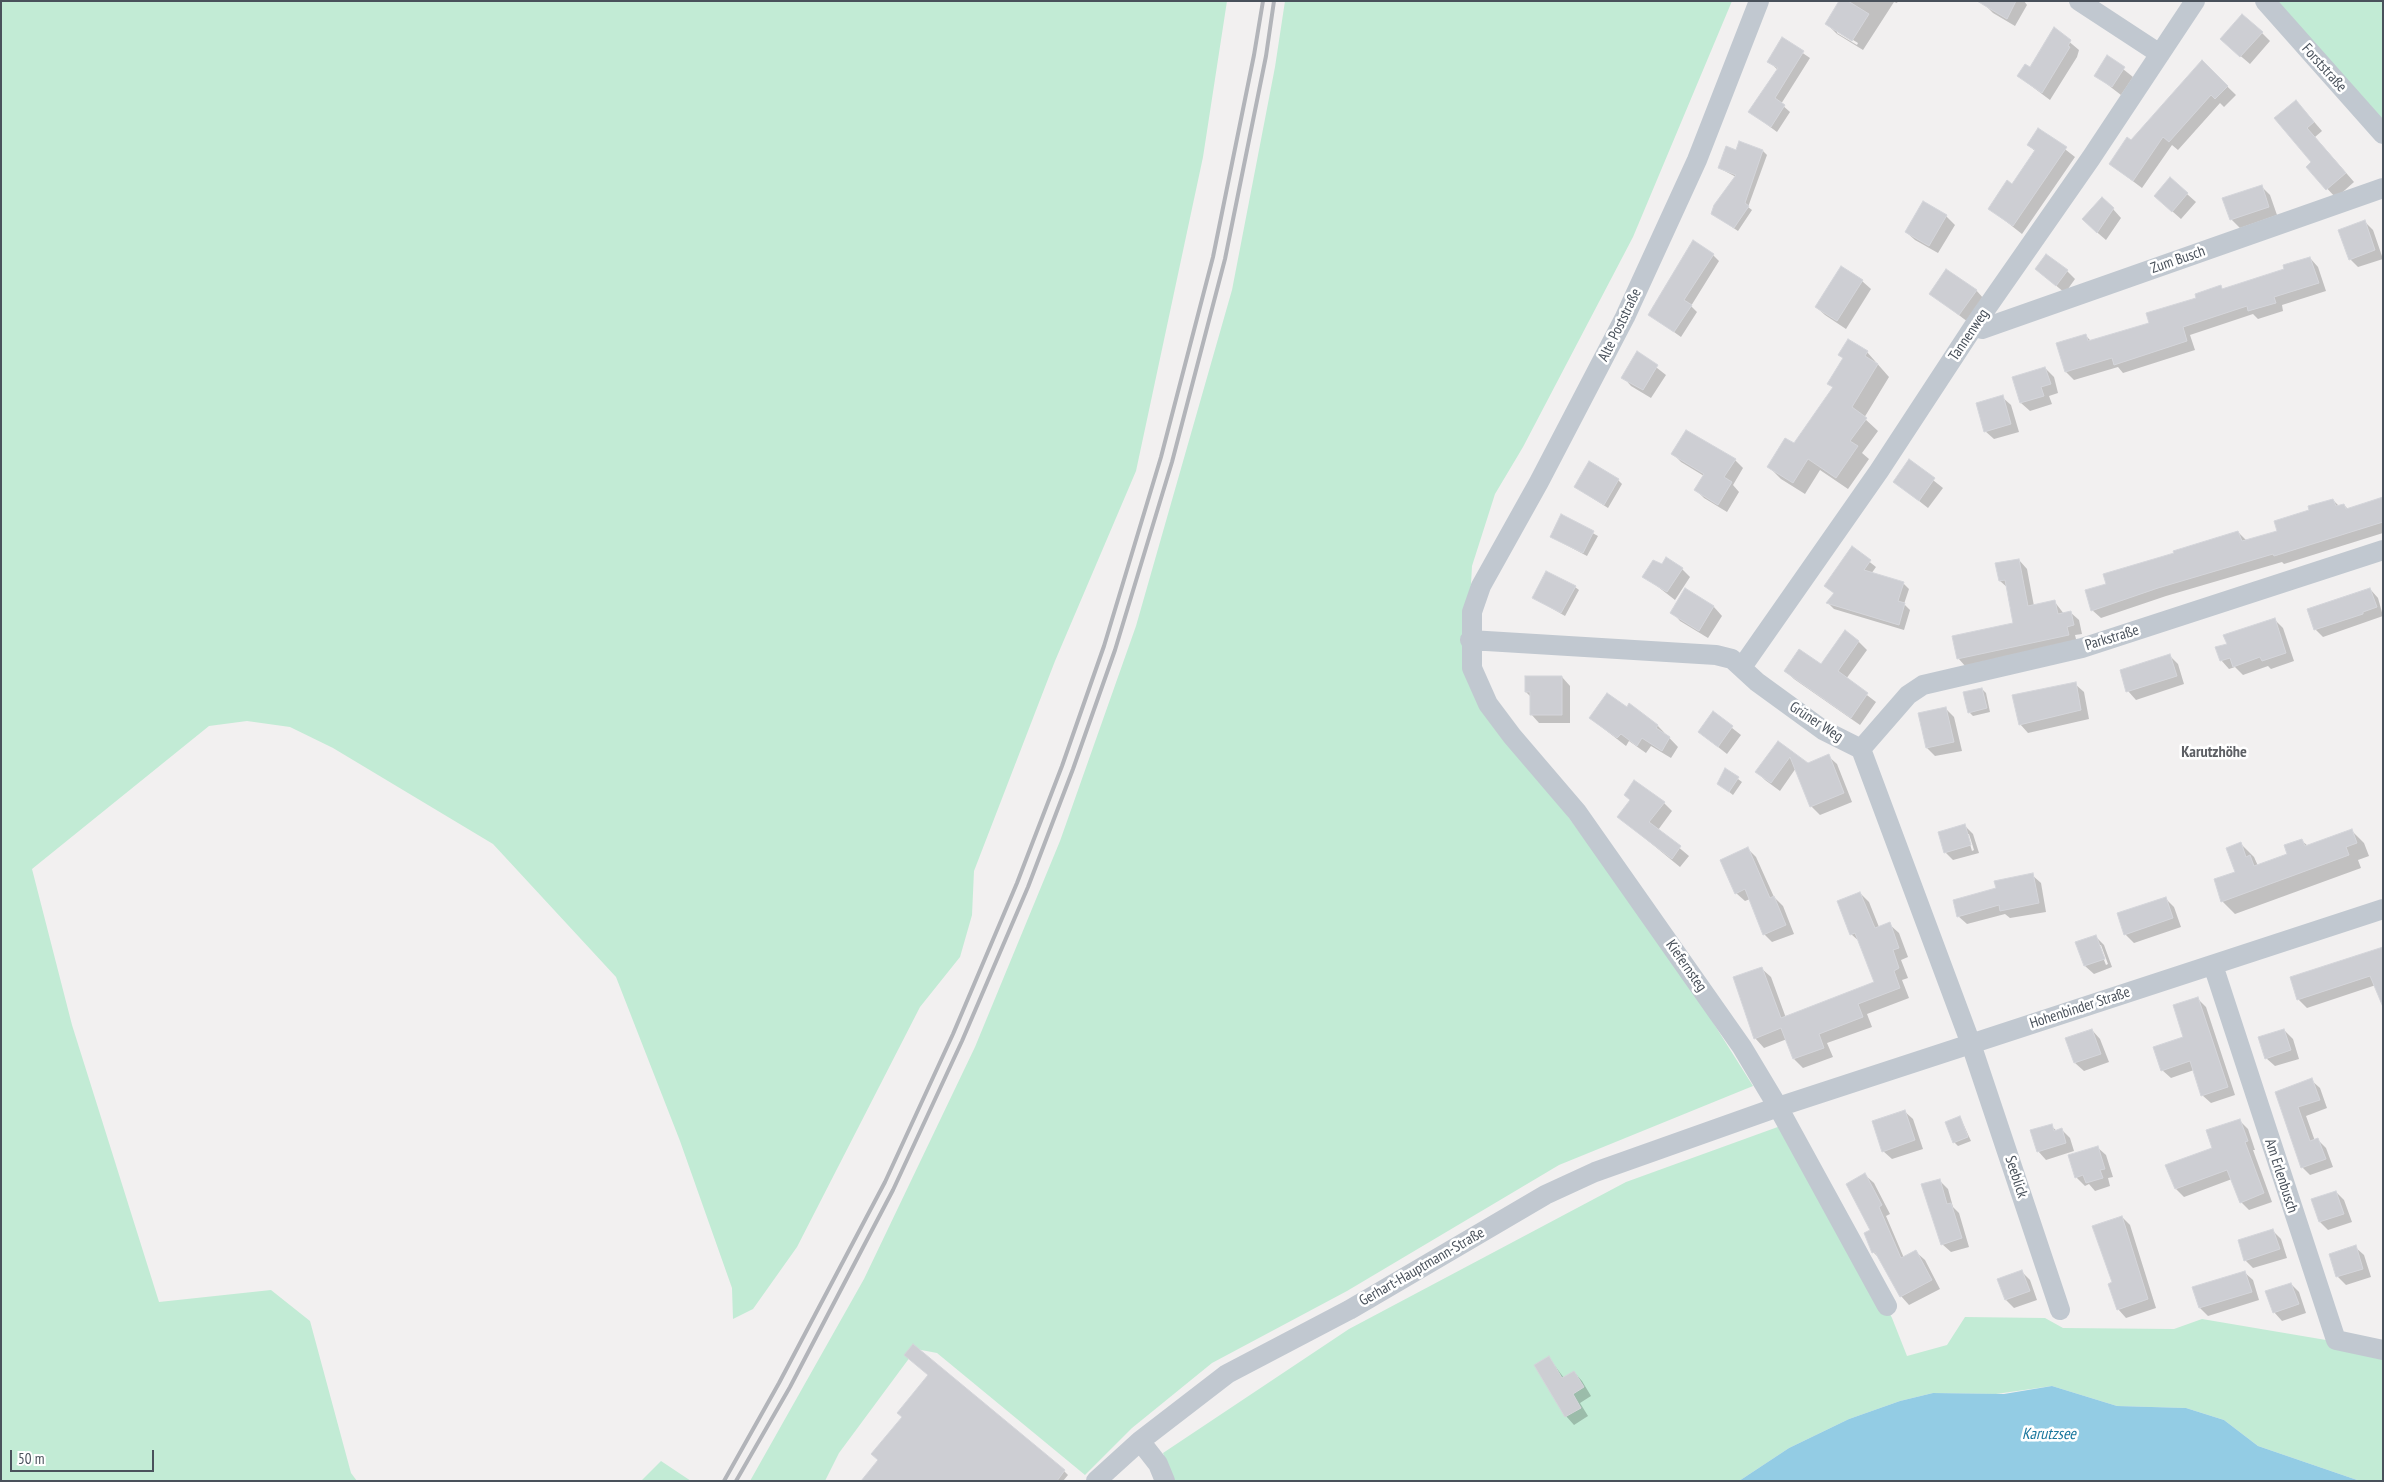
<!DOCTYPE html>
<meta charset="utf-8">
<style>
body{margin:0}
#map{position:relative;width:2384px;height:1482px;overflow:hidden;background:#f2f0f0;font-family:"PT Sans Narrow",sans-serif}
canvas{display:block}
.frame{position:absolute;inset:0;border:2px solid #49515b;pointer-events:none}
.scale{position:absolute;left:10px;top:1450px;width:144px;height:22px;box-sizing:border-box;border:2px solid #49515b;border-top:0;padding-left:6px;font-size:15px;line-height:18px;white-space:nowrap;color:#49515b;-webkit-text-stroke:4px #fff;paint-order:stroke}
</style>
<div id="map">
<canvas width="2384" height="1482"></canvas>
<div class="frame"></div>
<div class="scale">50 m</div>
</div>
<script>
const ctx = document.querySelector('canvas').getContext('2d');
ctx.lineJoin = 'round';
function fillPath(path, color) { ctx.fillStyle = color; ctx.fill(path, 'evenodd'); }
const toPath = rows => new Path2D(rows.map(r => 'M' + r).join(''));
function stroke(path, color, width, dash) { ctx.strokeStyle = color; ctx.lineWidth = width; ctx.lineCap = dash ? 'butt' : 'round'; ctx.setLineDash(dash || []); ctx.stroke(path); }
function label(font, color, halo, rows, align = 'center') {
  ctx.font = font + ' "PT Sans Narrow",sans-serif'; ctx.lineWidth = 5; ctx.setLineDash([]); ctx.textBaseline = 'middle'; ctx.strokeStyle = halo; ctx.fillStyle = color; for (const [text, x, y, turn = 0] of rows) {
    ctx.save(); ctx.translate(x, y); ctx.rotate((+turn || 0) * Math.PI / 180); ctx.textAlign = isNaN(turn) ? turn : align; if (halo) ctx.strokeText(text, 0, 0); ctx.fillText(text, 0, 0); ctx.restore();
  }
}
fillPath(toPath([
 [1,1,1227,1,1203,157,1136,471,1055,661,974,871,972,915,960,957,920,1007,797,1247,753,1309,733,1319,732,1288,680,1141,616,977,493,844,333,748,290,727,247,721,209,726,32,869,72,1025,159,1302,271,1290,310,1321,351,1473,357,1481,1,1481],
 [1285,1,1732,1,1633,237,1523,447,1495,494,1472,566,1468,638,1516,745,1680,970,1753,1086,1559,1165,1347,1291,1212,1363,1132,1428,1085,1475,937,1353,916,1349,839,1453,825,1481,750,1481,864,1279,975,1047,1060,841,1136,626,1232,290,1275,67],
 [2264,1,2383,1,2383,135],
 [1786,1124,1851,1238,1892,1318,1907,1356,1947,1345,1965,1317,2045,1318,2063,1328,2174,1329,2202,1319,2326,1340,2383,1353,2383,1481,2360,1481,2258,1446,2224,1420,2186,1408,2117,1406,2052,1386,1996,1394,1933,1393,1900,1401,1849,1419,1789,1448,1739,1481,1170,1481,1171,1476,1163,1453,1349,1329,1626,1182],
 [661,1461,691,1481,641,1481]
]), '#c2ebd5');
fillPath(toPath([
 [2052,1386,2117,1406,2186,1408,2224,1420,2258,1446,2360,1481,1739,1481,1789,1448,1849,1419,1900,1401,1933,1393,2004,1394]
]), '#93cce4');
fillPath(toPath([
 [1840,1,1898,1,1897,3,1894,2,1863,50,1837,34,1827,24],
 [1837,30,1858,43,1857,45,1837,33],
 [1988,1,2024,1,2027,5,2015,26,1993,13,1985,5],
 [2054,29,2079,50,2077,57,2050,100,2018,76,2031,69],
 [2262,33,2270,41,2250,64,2230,47],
 [1782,39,1810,58,1781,104,1790,112,1777,132,1750,112,1778,70,1768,61],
 [2108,57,2133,77,2121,95,2095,75],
 [2202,62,2236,95,2224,107,2220,103,2178,150,2172,145,2142,188,2110,164],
 [2304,110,2322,131,2315,137,2354,182,2336,198,2307,167,2313,162,2276,118],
 [2039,129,2075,157,2022,234,1989,208,2012,185,2035,151,2028,145],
 [1739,143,1763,151,1767,155,1748,207,1752,210,1738,231,1717,217,1736,177,1719,168,1737,151],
 [2261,186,2270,195,2277,215,2240,228,2231,219],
 [2187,194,2196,202,2181,219,2164,204],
 [1923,203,1946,216,1955,225,1938,253,1915,240,1906,232],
 [2113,209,2121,218,2106,240,2092,228],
 [2365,222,2373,230,2383,259,2358,267,2350,259],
 [1713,255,1719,261,1691,306,1697,312,1681,337,1650,315],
 [2310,258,2318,267,2326,291,2282,305,2283,311,2258,319,2253,314,2190,335,2195,350,2123,373,2118,367,2074,380,2066,372,2085,335,2091,341,2150,323,2221,287,2223,290,2286,270],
 [2036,269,2067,271,2075,279,2065,293],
 [1862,281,1871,289,1846,329,1825,315,1816,307],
 [1976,290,1984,299,1968,322,1931,294],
 [1867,352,1889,377,1864,418,1878,431,1862,453,1869,459,1848,489,1820,470,1805,494,1781,479,1769,467,1794,445,1833,388,1829,383,1844,359,1840,355],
 [1638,353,1666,375,1651,398,1631,386,1623,377],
 [2045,368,2054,377,2058,393,2049,396,2052,404,2030,411,2021,403],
 [2002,397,2011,405,2019,432,1994,439,1985,431],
 [1673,454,1735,460,1743,468,1733,485,1739,492,1727,512,1704,498,1696,490,1704,476,1681,462],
 [1909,461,1943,488,1928,508,1895,482],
 [1618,480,1622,484,1608,508,1575,487],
 [2333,500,2339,506,2344,505,2349,510,2383,502,2383,533,2284,564,2282,562,2166,596,2101,618,2092,610,2108,585,2175,554,2238,532,2247,541,2278,532],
 [1561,516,1598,536,1587,556,1551,537],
 [1852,548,1876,567,1871,574,1903,583,1909,589,1904,604,1910,610,1904,630,1834,609,1828,603,1835,594,1825,586],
 [2019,560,2027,569,2034,606,2054,601,2064,614,2070,612,2079,620,2082,634,2075,635,2077,643,1966,667,1958,658,2015,624,2008,588,2000,581],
 [1662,566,1682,569,1690,577,1675,600,1644,576],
 [1575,587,1579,590,1565,616,1534,598],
 [2370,589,2378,598,2383,616,2323,637,2315,629],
 [1686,590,1714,607,1722,616,1708,638,1680,621,1672,612],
 [2274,619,2283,628,2294,661,2271,669,2268,666,2243,675,2235,667,2229,669,2221,660,2228,644],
 [1858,641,1867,650,1846,679,1876,702,1860,725,1794,679,1786,671,1821,666],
 [2169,655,2178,664,2184,684,2136,700,2128,691],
 [1562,677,1570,686,1570,723,1539,723,1531,714,1531,697,1526,692],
 [2075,684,2084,692,2089,719,2028,733,2020,724],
 [1982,689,1986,693,1990,712,1973,716,1969,712],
 [1629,705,1658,726,1678,747,1671,758,1651,746,1646,753,1629,741,1626,746,1590,718,1627,708],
 [1946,709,1954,717,1962,751,1935,756,1927,748],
 [1713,713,1741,735,1727,754,1699,732],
 [1778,742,1808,764,1828,756,1837,764,1852,802,1820,815,1811,806,1796,768,1780,791,1765,780,1757,772],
 [1726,770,1742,782,1733,795,1719,784],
 [1664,803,1672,811,1658,830,1689,856,1680,867,1619,817],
 [1965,826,1973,834,1979,853,1953,860,1945,852],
 [1967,834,1969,834,1974,850,1972,851],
 [2351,830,2364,843,2369,856,2358,860,2361,868,2235,914,2222,901,2236,873,2241,844,2254,857,2258,866,2289,855,2301,840,2308,846],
 [1748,849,1756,857,1774,897,1783,906,1794,934,1772,942,1764,934,1750,899,1745,901,1736,893],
 [2032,875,2041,883,2046,912,2010,918,2005,914,1967,924,1958,916,1997,889],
 [1860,893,1869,902,1879,927,1889,924,1899,933,1908,957,1901,960,1908,978,1902,980,1909,998,1867,1014,1872,1027,1827,1043,1833,1057,1803,1068,1794,1059,1787,1039,1764,1048,1755,1038,1761,968,1771,977,1786,1018,1875,982,1861,943,1851,934],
 [2165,898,2174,907,2181,927,2134,943,2125,934],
 [2096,937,2104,945,2112,967,2094,974,2085,966,2077,943],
 [2098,945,2101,945,2108,964,2106,965],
 [2380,949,2376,985,2307,1008,2298,999],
 [2197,998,2206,1007,2235,1095,2211,1103,2202,1095,2194,1070,2171,1078,2162,1070,2185,1038],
 [2092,1030,2100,1039,2109,1062,2084,1071,2075,1063],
 [2284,1030,2293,1039,2299,1059,2275,1066,2266,1058],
 [2311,1080,2320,1088,2327,1108,2306,1116,2315,1141,2318,1140,2326,1148,2333,1167,2310,1175,2302,1167,2277,1092],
 [1904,1111,1913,1119,1923,1149,1892,1159,1883,1151],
 [1960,1117,1971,1141,1958,1146,1954,1142],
 [2239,1120,2248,1129,2255,1150,2253,1150,2272,1202,2249,1210,2241,1202,2232,1179,2184,1197,2176,1189],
 [2051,1126,2057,1131,2062,1130,2070,1138,2074,1151,2046,1160,2038,1151],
 [2097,1147,2106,1155,2113,1177,2108,1178,2110,1186,2095,1191,2089,1184,2085,1186,2076,1177],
 [1865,1175,1874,1183,1890,1214,1886,1216,1904,1258,1916,1252,1925,1260,1940,1289,1909,1305,1901,1296,1881,1260,1873,1252],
 [1939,1180,1948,1189,1953,1207,1959,1213,1969,1247,1951,1252,1942,1244],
 [2336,1192,2344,1200,2352,1222,2328,1230,2320,1222],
 [2122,1217,2130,1225,2156,1308,2126,1318,2118,1309,2114,1283],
 [2273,1231,2281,1239,2287,1258,2253,1268,2245,1260],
 [2355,1247,2364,1255,2371,1277,2346,1285,2338,1277,2331,1254],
 [2022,1272,2030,1280,2037,1300,2014,1308,2006,1300],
 [2244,1272,2253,1280,2259,1300,2208,1316,2200,1308],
 [2291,1284,2299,1292,2306,1313,2282,1321,2274,1312],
 [913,1346,1064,1471,1068,1475,1063,1481,863,1481,880,1461,929,1375],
 [1549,1358,1564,1378,1574,1372,1582,1381,1591,1396,1580,1403,1588,1416,1574,1425,1566,1416]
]), '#0003');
const building = toPath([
 [1839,1,1848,1,1869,14,1852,41,1825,24,1839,1],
 [1977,1,2016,1,2007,19,1977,1],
 [2242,14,2263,32,2240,57,2220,39,2242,14],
 [2054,27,2071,40,2068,46,2070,47,2042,93,2017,76,2025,64,2030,67,2054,27],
 [1782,37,1804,51,1775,98,1785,105,1771,127,1748,112,1778,68,1767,62,1782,37],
 [2107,55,2125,67,2112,87,2094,76,2107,55],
 [2202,60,2228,86,2215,99,2211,95,2169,142,2163,137,2133,181,2109,164,2127,137,2131,140,2202,60],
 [2296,100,2314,122,2307,128,2346,173,2326,190,2306,167,2311,162,2274,118,2296,100],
 [2038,128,2067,147,2013,226,1988,209,2007,180,2012,184,2035,150,2027,145,2038,128],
 [1739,141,1763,150,1745,203,1749,206,1734,228,1711,214,1714,205,1736,175,1718,168,1726,146,1736,150,1739,141],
 [2170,177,2188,193,2172,212,2154,196,2170,177],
 [2262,185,2269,207,2230,220,2222,198,2262,185],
 [2102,197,2114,208,2097,233,2082,219,2102,197],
 [1923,201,1947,215,1929,246,1905,232,1923,201],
 [2365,220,2375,250,2349,260,2338,230,2365,220],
 [1693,240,1714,254,1684,300,1692,305,1674,332,1648,315,1693,240],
 [2046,254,2068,270,2056,286,2035,269,2046,254],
 [2310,257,2319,283,2274,297,2276,303,2248,311,2247,306,2183,327,2187,341,2114,365,2112,358,2065,372,2056,343,2086,334,2088,341,2149,323,2146,313,2196,298,2195,294,2221,285,2222,289,2284,269,2283,265,2310,257],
 [1841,266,1863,280,1837,321,1815,307,1841,266],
 [1946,269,1977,290,1959,315,1929,294,1946,269],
 [1848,339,1868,351,1865,356,1878,364,1852,407,1867,418,1850,441,1858,446,1836,478,1808,459,1793,483,1767,467,1785,438,1794,443,1833,387,1827,384,1843,358,1838,355,1848,339],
 [1637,351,1658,365,1643,390,1621,378,1637,351],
 [2045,367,2051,384,2041,387,2044,396,2020,403,2012,377,2045,367],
 [2003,395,2011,424,1984,432,1976,403,2003,395],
 [1686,430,1736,459,1724,477,1732,482,1718,505,1694,490,1704,474,1671,454,1686,430],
 [1909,459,1935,478,1919,501,1893,482,1909,459],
 [1589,461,1619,479,1604,505,1574,487,1589,461],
 [2383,497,2383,522,2274,556,2273,554,2158,588,2091,611,2085,590,2106,584,2103,574,2174,553,2173,551,2238,531,2242,541,2277,531,2274,521,2309,510,2308,506,2333,499,2336,506,2344,504,2346,509,2383,497],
 [1561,514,1594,531,1583,553,1550,537,1561,514],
 [1852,546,1871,560,1864,570,1904,582,1898,601,1905,603,1899,625,1826,603,1834,593,1824,586,1852,546],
 [1666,557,1683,568,1667,592,1642,577,1653,560,1662,564,1666,557],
 [2019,559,2028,606,2055,600,2058,614,2071,611,2074,625,2067,627,2069,635,1957,659,1952,636,2013,623,2005,580,1999,581,1995,563,2019,559],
 [1546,571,1576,586,1561,613,1532,598,1546,571],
 [1685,588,1714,606,1699,631,1670,613,1685,588],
 [2370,588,2377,607,2363,612,2363,614,2314,630,2307,609,2370,588],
 [2275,618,2286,653,2262,661,2260,657,2233,667,2230,658,2220,661,2215,647,2227,644,2223,635,2275,618],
 [1845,630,1859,641,1838,671,1868,693,1851,718,1784,671,1799,649,1821,664,1845,630],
 [2170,654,2177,676,2126,692,2120,670,2170,654],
 [1525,676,1562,676,1562,715,1530,715,1530,692,1525,692,1525,676],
 [2076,682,2081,710,2019,725,2012,695,2076,682],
 [1982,688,1987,708,1968,713,1963,692,1982,688],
 [1607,693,1627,707,1629,703,1658,725,1656,728,1670,737,1662,751,1642,738,1637,746,1621,734,1617,738,1589,718,1607,693],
 [1946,707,1954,742,1926,748,1918,713,1946,707],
 [1713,711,1733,726,1718,747,1698,732,1713,711],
 [1778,741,1808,763,1829,754,1844,793,1810,807,1790,757,1771,783,1755,772,1778,741],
 [1725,768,1739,777,1729,792,1717,784,1725,768],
 [1634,780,1665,802,1649,822,1681,846,1672,859,1617,817,1630,800,1624,795,1634,780],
 [1965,824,1971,845,1944,853,1938,832,1965,824],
 [2352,829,2357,843,2346,847,2349,855,2221,902,2214,879,2235,872,2226,848,2241,842,2246,857,2250,855,2254,866,2287,854,2284,845,2302,839,2305,846,2352,829],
 [1748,847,1770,898,1774,896,1786,925,1763,935,1745,889,1735,894,1720,860,1748,847],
 [2033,873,2039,903,2000,911,1999,905,1957,917,1953,900,1996,888,1994,881,2033,873],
 [1860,892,1875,928,1890,922,1899,948,1893,950,1899,968,1894,971,1900,988,1858,1004,1863,1017,1819,1034,1824,1048,1793,1059,1781,1028,1754,1039,1733,977,1762,967,1781,1018,1874,982,1855,933,1850,935,1837,901,1860,892],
 [2166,897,2173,918,2124,935,2117,913,2166,897],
 [2096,935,2105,959,2084,966,2075,942,2096,935],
 [2383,947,2383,1007,2370,976,2297,1000,2290,977,2383,947],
 [2198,997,2228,1087,2201,1096,2190,1061,2161,1071,2153,1047,2183,1037,2173,1005,2198,997],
 [2092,1029,2101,1054,2074,1063,2065,1038,2092,1029],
 [2284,1029,2291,1050,2265,1059,2258,1037,2284,1029],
 [2312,1078,2320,1100,2298,1107,2310,1141,2318,1138,2326,1159,2301,1168,2275,1092,2312,1078],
 [1905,1110,1915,1140,1882,1152,1872,1121,1905,1110],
 [1960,1116,1968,1137,1953,1143,1945,1122,1960,1116],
 [2240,1119,2248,1141,2245,1142,2264,1193,2240,1203,2227,1170,2175,1189,2165,1165,2212,1148,2206,1130,2240,1119],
 [2052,1124,2054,1131,2062,1128,2066,1143,2037,1152,2030,1130,2052,1124],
 [2098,1146,2105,1169,2100,1170,2103,1178,2086,1183,2083,1175,2075,1178,2068,1155,2098,1146],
 [1865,1173,1882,1205,1879,1207,1901,1258,1916,1250,1932,1280,1900,1297,1875,1252,1872,1253,1864,1233,1870,1230,1846,1184,1865,1173],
 [1940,1179,1947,1204,1951,1203,1962,1238,1941,1245,1921,1184,1940,1179],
 [2336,1191,2344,1214,2319,1222,2311,1199,2336,1191],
 [2122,1216,2148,1299,2117,1310,2108,1284,2112,1282,2092,1226,2122,1216],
 [2273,1229,2280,1249,2244,1261,2238,1240,2273,1229],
 [2356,1245,2363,1269,2336,1277,2329,1254,2356,1245],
 [2022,1270,2030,1291,2005,1300,1997,1279,2022,1270],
 [2245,1271,2252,1292,2199,1308,2192,1287,2245,1271],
 [2291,1283,2299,1304,2273,1313,2265,1291,2291,1283],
 [913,1344,1065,1470,1057,1481,861,1481,878,1460,871,1454,902,1417,897,1413,928,1375,904,1355,913,1344],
 [1549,1356,1562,1378,1574,1371,1584,1387,1573,1394,1581,1408,1565,1417,1534,1365,1549,1356]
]);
fillPath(building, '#cdced3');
stroke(building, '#d4d5da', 1);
stroke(toPath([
 [1759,1,1697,160,1625,317,1539,482,1481,586,1472,612,1472,668,1488,704,1512,736,1577,812,1742,1047,1778,1107,1887,1306],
 [2079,1,2160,54],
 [2265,1,2383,134],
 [1974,326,1982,329,2383,188],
 [1470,640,1716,655,1732,659,1757,682,1823,730,1861,749,1971,1044,2060,1310],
 [1742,667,1879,471,1974,326,2091,158,2195,1],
 [1861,749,1908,695,1923,685,2082,648,2383,550],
 [2213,965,2336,1340,2383,1350],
 [1140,1441,1158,1464,1165,1481],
 [1096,1481,1140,1441,1227,1374,1349,1310,1545,1195,1595,1172,1778,1107,2383,909]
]), '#c1c8d0', 20);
stroke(toPath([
 [724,1481,779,1383,885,1182,953,1034,1017,883,1062,766,1104,646,1161,457,1213,257,1254,55,1263,1],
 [736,1481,790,1387,893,1190,962,1041,1028,887,1073,769,1115,650,1172,462,1225,259,1266,56,1274,1]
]), '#b2b4b9', 4);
label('15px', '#49515b', '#fff', [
 ["Forststraße",2324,68,48],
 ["Zum Busch",2178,260,-19],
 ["Alte Poststraße",1620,325,-64],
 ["Tannenweg",1969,335,-56],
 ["Parkstraße",2112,638,-17],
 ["Grüner Weg",1816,722,33],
 ["Kiefernsteg",1686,966,55],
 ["Hohenbinder Straße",2080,1008,-18],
 ["Am Erlenbusch",2281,1176,72],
 ["Seeblick",2016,1177,72],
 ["Gerhart-Hauptmann-Straße",1422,1267,-30]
]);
label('bold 16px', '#5d5f64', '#fff', [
 ["Karutzhöhe",2214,752]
]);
label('italic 16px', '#1a779d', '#fff', [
 ["Karutzsee",2049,1434]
]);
</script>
